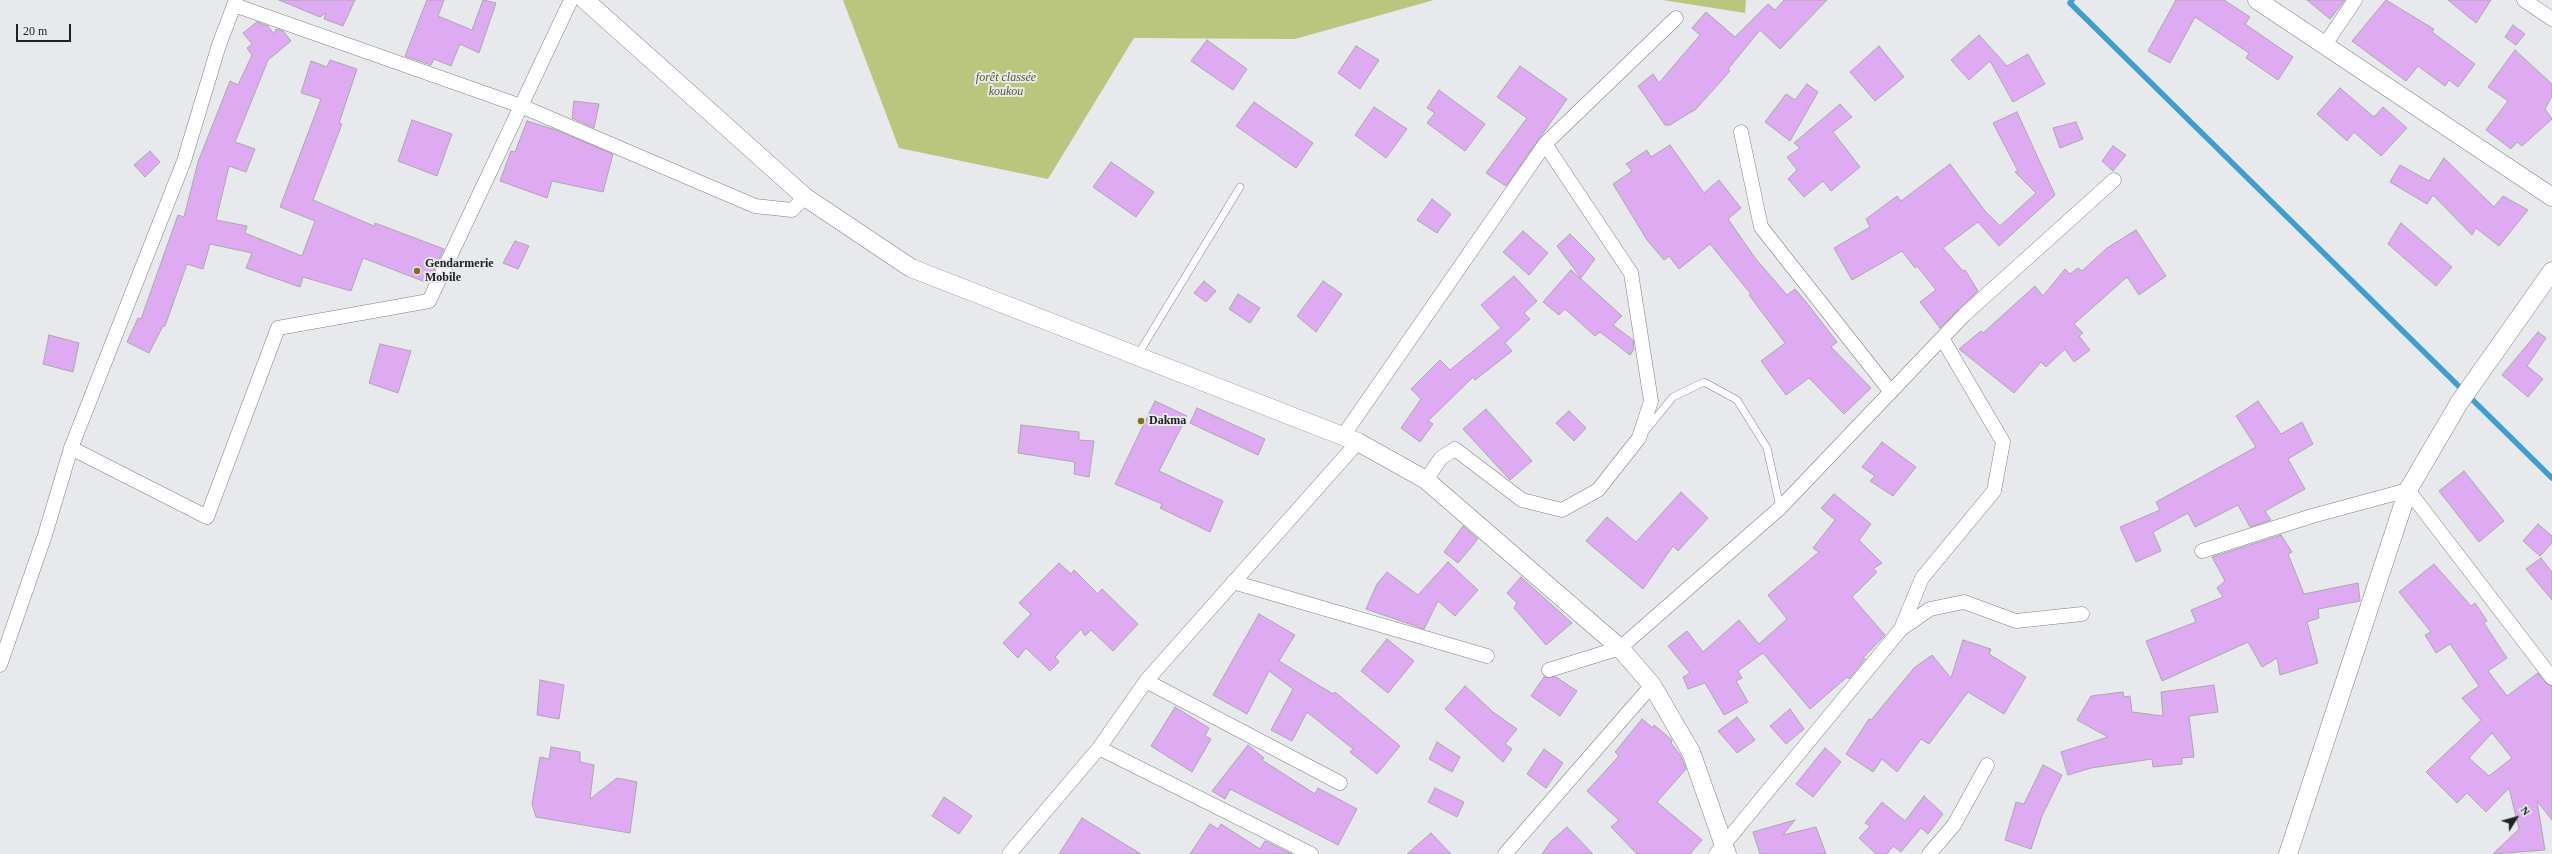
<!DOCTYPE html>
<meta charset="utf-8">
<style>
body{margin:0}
#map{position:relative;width:2552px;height:854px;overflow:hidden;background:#e7e9ec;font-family:"Times New Roman",serif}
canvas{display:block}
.north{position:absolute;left:2496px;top:798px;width:40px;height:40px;-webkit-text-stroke:3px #e7e9ec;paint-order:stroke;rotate:53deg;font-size:11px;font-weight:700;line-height:16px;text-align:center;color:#202122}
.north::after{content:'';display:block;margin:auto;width:14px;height:18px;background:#202122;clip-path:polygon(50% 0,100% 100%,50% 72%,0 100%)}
.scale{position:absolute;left:16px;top:24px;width:55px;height:18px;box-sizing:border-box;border:2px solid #202122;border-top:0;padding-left:5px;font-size:12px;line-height:14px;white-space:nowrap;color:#202122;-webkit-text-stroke:3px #e7e9ec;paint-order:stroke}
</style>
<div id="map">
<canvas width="2552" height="854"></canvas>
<div class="north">N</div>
<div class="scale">20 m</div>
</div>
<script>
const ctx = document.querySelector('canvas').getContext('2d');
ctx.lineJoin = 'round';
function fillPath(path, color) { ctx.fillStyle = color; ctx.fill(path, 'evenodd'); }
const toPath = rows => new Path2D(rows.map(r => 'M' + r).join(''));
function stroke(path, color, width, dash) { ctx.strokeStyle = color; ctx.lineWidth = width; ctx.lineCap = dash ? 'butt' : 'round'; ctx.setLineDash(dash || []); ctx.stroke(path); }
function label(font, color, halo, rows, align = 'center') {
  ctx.font = font + ' "Times New Roman",serif'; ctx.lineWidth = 4; ctx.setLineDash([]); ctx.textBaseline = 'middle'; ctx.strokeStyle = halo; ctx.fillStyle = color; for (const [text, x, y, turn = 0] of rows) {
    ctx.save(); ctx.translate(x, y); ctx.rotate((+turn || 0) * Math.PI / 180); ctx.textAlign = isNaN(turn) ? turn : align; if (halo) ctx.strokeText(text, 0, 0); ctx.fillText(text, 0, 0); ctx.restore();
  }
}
fillPath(toPath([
 [843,0,1434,0,1295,39,1134,38,1048,179,899,148],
 [1663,0,1746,0,1745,13]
]), '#bac57d');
stroke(toPath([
 [2072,0,2070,3,2552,478]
]), '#3f9ece', 5.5);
const building = toPath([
 [279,0,355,0,343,26,324,19,326,13,320,17,279,0],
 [427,0,444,0,438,16,472,30,483,0,496,3,479,53,460,44,451,66,434,59,431,65,405,56,427,0],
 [1784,0,1827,0,1780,49,1760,30,1728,69,1730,71,1696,109,1670,125,1665,125,1638,86,1653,74,1659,83,1700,35,1692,28,1706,12,1735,37,1768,4,1775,10,1784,0],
 [2176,0,2224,0,2250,17,2245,24,2293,57,2278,80,2246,58,2249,53,2195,17,2170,63,2148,51,2176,0],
 [2307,0,2345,0,2330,19,2307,0],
 [2386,0,2434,29,2432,32,2475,64,2458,87,2449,80,2445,86,2418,66,2406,81,2352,41,2386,0],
 [2448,0,2491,0,2476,23,2448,0],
 [257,22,268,26,274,34,276,29,283,31,291,41,268,60,235,142,255,149,246,172,229,166,216,220,247,226,245,233,302,256,315,221,280,207,321,99,301,93,311,61,327,67,330,60,357,69,339,123,342,124,313,200,374,226,375,223,444,249,428,283,363,258,351,291,303,277,300,287,246,268,252,253,210,244,203,269,187,264,165,326,163,326,149,353,127,342,138,318,141,319,178,215,184,217,198,162,230,81,238,85,252,55,247,48,252,44,243,33,257,22],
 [2513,25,2525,34,2516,45,2505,37,2513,25],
 [1979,35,2007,66,2028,54,2045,84,2013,102,1990,61,1969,80,1951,60,1979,35],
 [1207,40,1247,69,1233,90,1191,61,1207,40],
 [1356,46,1379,60,1360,89,1338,73,1356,46],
 [1879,46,1904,77,1875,101,1850,72,1879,46],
 [2515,50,2552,84,2552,96,2545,109,2552,119,2522,146,2517,142,2511,149,2486,130,2508,101,2488,87,2515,50],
 [1520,66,1567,99,1506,186,1486,173,1527,118,1497,97,1520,66],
 [1807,84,1818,92,1790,141,1765,122,1786,94,1795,100,1807,84],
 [2340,88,2374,117,2383,107,2407,128,2381,156,2354,132,2347,141,2317,114,2340,88],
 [1439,90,1485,124,1465,151,1427,123,1435,113,1427,108,1439,90],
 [574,101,599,104,594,128,572,118,574,101],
 [1254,102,1313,143,1296,168,1236,126,1254,102],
 [1840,104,1852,117,1833,132,1860,167,1831,191,1823,181,1804,197,1788,179,1797,170,1787,157,1800,148,1794,143,1840,104],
 [1374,107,1407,129,1386,158,1355,135,1374,107],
 [2017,112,2055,195,1999,246,1978,222,1943,248,1963,271,1965,270,1978,291,1940,328,1920,302,1936,290,1917,266,1915,268,1902,251,1852,280,1834,248,1870,227,1866,219,1897,196,1901,201,1950,164,1985,211,2000,226,2036,193,2015,172,2018,171,1993,123,2017,112],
 [412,120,452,134,437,176,398,161,412,120],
 [527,121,556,130,613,154,603,192,552,181,547,198,500,181,511,151,515,152,527,121],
 [2076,122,2083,139,2060,148,2053,128,2076,122],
 [1670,145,1704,193,1719,180,1741,208,1728,219,1755,258,1787,295,1795,289,1806,302,1837,342,1831,347,1871,388,1844,414,1809,378,1786,395,1761,361,1785,343,1749,295,1751,294,1710,244,1679,269,1669,256,1664,260,1647,240,1613,184,1632,171,1626,164,1647,150,1651,157,1670,145],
 [2113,146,2126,155,2113,171,2102,161,2113,146],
 [150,151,160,162,145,177,134,165,150,151],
 [2444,158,2494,207,2503,196,2528,210,2499,246,2476,228,2472,235,2433,195,2427,204,2390,182,2400,165,2429,181,2444,158],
 [1111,162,1154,192,1136,217,1093,187,1111,162],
 [1432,199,1451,214,1437,233,1417,220,1432,199],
 [2401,223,2452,267,2436,286,2388,244,2401,223],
 [2136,230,2166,276,2139,295,2127,277,2074,324,2083,333,2079,336,2090,350,2074,362,2065,349,2046,367,2041,362,2014,393,1959,349,1981,331,1983,333,2035,286,2043,296,2065,269,2070,274,2078,268,2082,271,2107,248,2136,230],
 [1523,231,1548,253,1529,275,1503,252,1523,231],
 [1570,234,1595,259,1581,278,1557,246,1570,234],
 [515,241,529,246,518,269,503,263,515,241],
 [1571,270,1622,316,1613,325,1633,340,1634,349,1630,355,1600,332,1595,336,1565,309,1559,315,1543,302,1571,270],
 [1514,276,1537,301,1524,313,1530,319,1505,343,1512,351,1475,380,1473,377,1428,421,1433,424,1420,442,1401,428,1421,399,1411,389,1440,360,1450,370,1501,328,1481,305,1514,276],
 [1204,281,1216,291,1206,302,1194,293,1204,281],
 [1323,281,1342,294,1316,332,1297,316,1323,281],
 [1238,294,1260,308,1250,323,1229,309,1238,294],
 [2538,332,2546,338,2527,366,2543,379,2528,397,2502,375,2538,332],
 [49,335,79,343,73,372,43,364,49,335],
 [380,344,411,351,398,393,369,383,380,344],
 [1155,401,1187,416,1159,471,1223,501,1210,532,1160,508,1162,504,1115,484,1155,401],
 [2258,401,2281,434,2302,422,2313,444,2288,459,2305,489,2265,511,2271,520,2250,527,2238,505,2195,527,2188,513,2153,532,2161,551,2136,562,2120,527,2160,510,2156,502,2256,447,2236,416,2258,401],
 [1197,408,1265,439,1258,455,1190,423,1197,408],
 [1486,409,1532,461,1510,480,1463,429,1486,409],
 [1569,411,1586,428,1574,441,1556,423,1569,411],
 [1021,425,1079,432,1079,440,1094,441,1089,477,1074,474,1075,462,1018,453,1021,425],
 [1882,442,1916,467,1893,496,1870,481,1875,476,1862,467,1882,442],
 [2464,471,2504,521,2479,542,2439,491,2464,471],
 [1681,492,1708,518,1678,551,1673,546,1643,589,1586,541,1607,517,1636,542,1681,492],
 [1834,494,1871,524,1859,540,1882,563,1873,569,1877,572,1852,597,1885,635,1863,658,1865,659,1849,679,1847,677,1810,709,1763,653,1738,671,1742,678,1736,681,1748,702,1724,715,1705,683,1688,689,1683,677,1690,673,1668,646,1687,631,1703,652,1739,620,1759,644,1787,619,1768,595,1819,552,1813,548,1835,520,1821,508,1834,494],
 [2538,524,2552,536,2552,543,2540,556,2523,541,2538,524],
 [1463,526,1478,539,1458,563,1444,552,1463,526],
 [2281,535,2292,552,2288,554,2304,594,2358,583,2360,601,2318,609,2319,618,2307,622,2318,663,2280,675,2277,658,2262,667,2248,642,2162,681,2146,641,2196,622,2191,610,2223,597,2217,588,2225,581,2212,557,2281,535],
 [2541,558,2552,572,2552,600,2526,569,2541,558],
 [1448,562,1478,590,1455,616,1438,601,1424,629,1366,609,1377,584,1387,572,1418,595,1448,562],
 [1059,563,1071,574,1074,570,1098,594,1102,589,1138,624,1113,651,1091,630,1085,636,1081,629,1055,657,1059,662,1050,671,1026,648,1018,658,1003,643,1031,614,1019,603,1059,563],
 [2434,564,2471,606,2475,603,2487,621,2484,623,2507,658,2488,671,2507,696,2538,673,2546,683,2552,686,2552,820,2537,801,2545,850,2493,854,2519,829,2509,788,2486,812,2467,793,2457,803,2426,772,2481,720,2462,698,2479,686,2450,644,2436,653,2425,635,2431,632,2399,592,2434,564],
 [2492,733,2512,758,2489,776,2469,758,2492,733],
 [1521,577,1572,623,1546,645,1514,608,1517,603,1507,593,1521,577],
 [1259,614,1295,635,1279,661,1333,694,1335,692,1400,746,1377,774,1350,752,1353,749,1307,712,1292,741,1271,730,1293,689,1269,671,1247,714,1213,695,1259,614],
 [1387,639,1414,661,1388,693,1361,671,1387,639],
 [1963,640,1991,649,1989,654,2026,677,2004,714,1968,692,1929,744,1921,739,1897,772,1882,759,1873,772,1846,754,1869,719,1871,720,1914,668,1932,655,1951,678,1963,640],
 [1544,677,1556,677,1577,691,1560,716,1531,696,1544,677],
 [540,680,564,685,559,719,537,715,540,680],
 [2214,685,2218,712,2189,716,2194,757,2182,758,2182,764,2153,767,2152,759,2091,768,2068,775,2061,752,2108,737,2077,720,2091,696,2123,692,2124,697,2130,696,2132,712,2163,716,2161,692,2214,685],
 [1465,686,1493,712,1517,729,1505,744,1512,749,1503,762,1445,709,1465,686],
 [1175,707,1209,728,1205,736,1211,739,1192,772,1151,746,1175,707],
 [1790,709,1804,729,1786,744,1770,726,1790,709],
 [1737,717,1755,740,1737,753,1718,731,1737,717],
 [1642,719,1653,728,1654,725,1672,740,1671,743,1681,756,1686,769,1657,802,1702,840,1690,854,1637,854,1611,827,1619,820,1587,791,1619,756,1615,752,1642,719],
 [1437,742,1460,757,1452,772,1429,759,1437,742],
 [1248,745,1264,758,1262,760,1315,794,1318,788,1357,809,1338,845,1230,789,1225,799,1212,791,1248,745],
 [551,747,580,752,580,762,594,765,590,799,617,778,637,782,630,833,536,817,532,804,540,757,549,759,551,747],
 [1825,748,1841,762,1813,797,1796,784,1825,748],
 [1544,749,1563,763,1546,788,1527,774,1544,749],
 [2043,765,2062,775,2042,816,2031,849,2005,840,2016,802,2024,804,2043,765],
 [1435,788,1464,802,1457,817,1428,802,1435,788],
 [1924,796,1943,814,1928,834,1921,828,1901,852,1893,846,1887,854,1876,854,1859,838,1870,826,1865,823,1882,802,1905,821,1924,796],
 [944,797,972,816,959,834,932,816,944,797],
 [1082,818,1141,854,1059,854,1082,818],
 [1795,820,1783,835,1816,827,1826,854,1760,854,1753,832,1795,820],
 [1210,824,1218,829,1221,824,1260,849,1265,841,1292,854,1190,854,1210,824],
 [1567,827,1593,854,1542,854,1551,841,1567,827],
 [1431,833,1451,854,1407,854,1431,833]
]);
fillPath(building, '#deaaf2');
stroke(building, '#aaa8ab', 1);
const service = toPath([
 [1137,356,1240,187],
 [1646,430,1673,397,1704,382,1737,400,1767,448,1780,507]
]);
const minor = toPath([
 [2524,0,2552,19],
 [234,5,521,106,755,206,792,210,805,197],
 [2324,46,2355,0],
 [1741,132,1761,227,1891,392],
 [1343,436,1545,144,1676,18],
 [71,448,207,517,278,328,429,301,571,0],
 [1426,480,1441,458,1455,449,1522,500,1562,510,1598,490,1639,438,1651,401,1631,273,1545,144],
 [2202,551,2312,516,2408,490,2552,678],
 [1233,582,1487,656],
 [1901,629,1930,609,1964,602,2016,621,2082,614],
 [0,665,45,535,71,448,184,161,219,45,236,0],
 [1549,670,1620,648,1780,508,1964,315,2114,180],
 [1146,681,1340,783],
 [1099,748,1311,854],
 [1009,854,1099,748,1146,681,1358,442],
 [1505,854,1652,685],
 [1716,854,1901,629,1922,578,1994,491,2003,442,1942,338],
 [1929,854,1954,825,1987,765]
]);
const tertiary = toPath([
 [585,0,805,197,911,268,1358,442,1426,480,1620,648,1652,685,1691,752,1727,854],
 [2257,0,2552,197],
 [2288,854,2408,490,2459,403,2552,271]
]);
stroke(service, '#808184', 8);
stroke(minor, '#808184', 15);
stroke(tertiary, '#808184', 19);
stroke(service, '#fff', 7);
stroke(minor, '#fff', 14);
stroke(tertiary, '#fff', 18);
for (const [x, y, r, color] of [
 [417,271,4,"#7d7214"],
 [1141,421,4,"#7d7214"]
]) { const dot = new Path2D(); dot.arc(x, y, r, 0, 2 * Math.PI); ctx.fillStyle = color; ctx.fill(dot); stroke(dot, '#e7e9ec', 1.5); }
label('italic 12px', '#555c1d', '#e7e9ec', [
 ["forêt classée",1006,78],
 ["koukou",1006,92]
]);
label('bold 12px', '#202122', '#e7e9ec', [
 ["Gendarmerie",425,264],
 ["Mobile",425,278],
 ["Dakma",1149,421]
], 'left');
</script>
